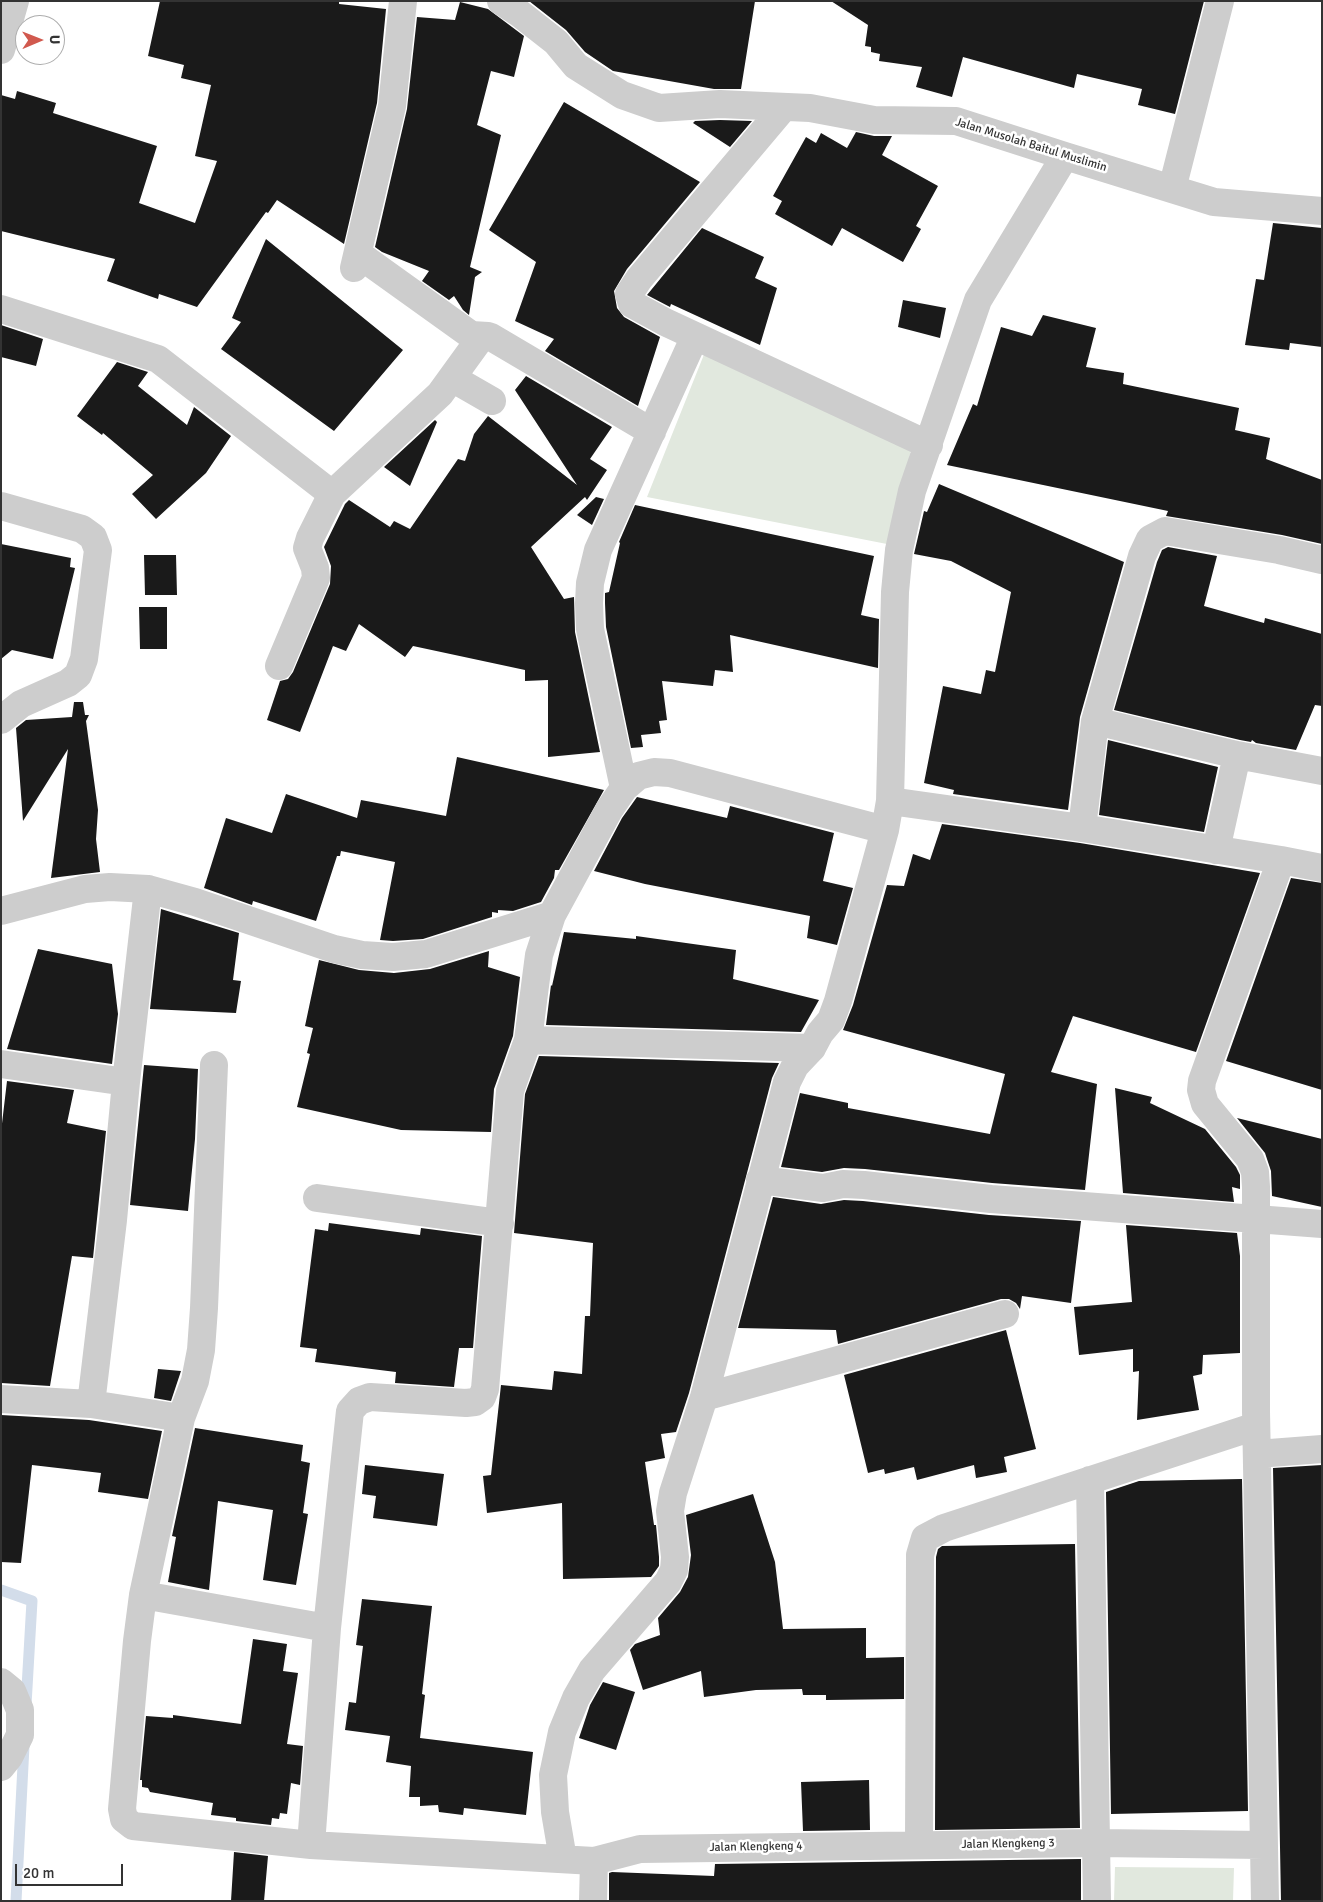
<!DOCTYPE html>
<style>
body{margin:0}
#map{position:relative;width:1323px;height:1902px;overflow:hidden;background:#fff;font-family:Signika,sans-serif}
canvas{display:block}
.frame{position:absolute;inset:0;border:2px solid #333;pointer-events:none}
.north{position:absolute;left:15px;top:15px;width:50px;height:50px;box-sizing:border-box;background:#fff;border:1px solid #adadad;border-radius:50%;rotate:89deg;font-size:14px;font-weight:700;line-height:20px;text-align:center;color:#333}
.north::after{content:'';display:block;margin:auto;width:18px;height:22px;background:#d1594e;clip-path:polygon(50% 0,100% 100%,50% 72%,0 100%)}
.scale{position:absolute;left:15px;top:1864px;width:108px;height:22px;box-sizing:border-box;border:2px solid #333;border-top:0;padding-left:6px;font-size:15px;line-height:18px;white-space:nowrap;color:#333;-webkit-text-stroke:4px #fff;paint-order:stroke}
</style>
<div id="map">
<canvas width="1323" height="1902"></canvas>
<div class="frame"></div>
<div class="north">U</div>
<div class="scale">20 m</div>
</div>
<script>
const ctx = document.querySelector('canvas').getContext('2d');
ctx.lineJoin = 'round';
function fillPath(path, color) { ctx.fillStyle = color; ctx.fill(path, 'evenodd'); }
const toPath = rows => new Path2D(rows.map(r => 'M' + r).join(''));
function stroke(path, color, width, dash) { ctx.strokeStyle = color; ctx.lineWidth = width; ctx.lineCap = dash ? 'butt' : 'round'; ctx.setLineDash(dash || []); ctx.stroke(path); }
function label(font, color, halo, rows, align = 'center') {
  ctx.font = font + ' Signika,sans-serif'; ctx.lineWidth = 5; ctx.setLineDash([]); ctx.textBaseline = 'middle'; ctx.strokeStyle = halo; ctx.fillStyle = color; for (const [text, x, y, turn = 0] of rows) {
    ctx.save(); ctx.translate(x, y); ctx.rotate((+turn || 0) * Math.PI / 180); ctx.textAlign = isNaN(turn) ? turn : align; if (halo) ctx.strokeText(text, 0, 0); ctx.fillText(text, 0, 0); ctx.restore();
  }
}
fillPath(toPath([
 [713,332,916,424,892,545,647,497],
 [1115,1867,1234,1868,1233,1901,1114,1901]
]), '#e1e8de');
stroke(toPath([
 [1,1590,32,1601,26,1705],
 [16,1901,24,1746]
]), '#d3ddea', 11);
fillPath(toPath([
 [160,1,339,1,339,4,386,9,377,103,344,244,277,200,268,213,266,212,197,307,159,294,158,299,107,281,115,259,1,231,1,95,15,99,17,91,56,103,53,113,157,146,139,203,195,223,217,161,195,156,211,85,181,78,184,65,148,56],
 [529,1,755,1,741,89,714,89,613,71,585,52,566,30],
 [831,1,1204,1,1175,114,1138,105,1142,89,1077,74,1074,88,963,57,952,97,916,87,922,67,879,61,880,54,871,52,871,47,865,46,868,25],
 [460,2,488,9,524,36,514,77,491,71,477,125,501,135,470,267,482,272,475,277,469,315,463,310,454,296,449,300,422,281,429,271,382,252,375,247,407,109,417,17,455,20],
 [564,102,700,182,627,269,614,291,617,308,624,317,660,337,638,406,545,351,554,339,515,321,536,262,489,230],
 [720,120,752,121,730,147,693,123,695,121],
 [856,132,874,136,892,136,882,155,938,186,916,226,921,229,903,262,842,228,832,246,775,214,782,201,773,196,806,137,816,143,821,133,847,148],
 [1273,223,1322,228,1322,347,1290,343,1289,350,1245,345,1256,279,1264,280],
 [702,228,764,257,755,278,777,288,760,345,671,304,670,307,647,295],
 [266,239,403,350,334,431,221,349,241,322,232,318],
 [903,300,946,308,940,338,898,327],
 [1043,315,1096,328,1086,367,1124,373,1123,384,1239,408,1235,430,1270,438,1266,459,1322,480,1322,544,1282,535,1166,516,1168,511,947,465,973,404,977,406,1001,327,1032,336],
 [1,325,43,339,36,366,1,357],
 [117,362,148,372,138,386,187,425,194,407,231,436,206,473,156,519,132,494,153,475,103,433,102,435,77,416],
 [526,376,612,427,590,459,607,470,587,500,585,497,531,547,564,599,574,597,575,632,600,752,548,757,548,680,525,681,525,670,413,646,405,657,359,624,346,651,333,646,300,732,267,720,280,681,288,679,293,672,330,584,331,566,324,547,345,504,349,500,390,527,394,521,410,529,458,459,465,461,474,434,488,416,577,485,515,390],
 [435,420,437,422,410,486,384,467],
 [939,484,1124,562,1080,717,1068,810,953,794,954,790,924,783,943,686,981,694,986,670,995,672,1011,592,951,561,914,554,924,511,927,512],
 [596,497,604,499,592,525,577,515],
 [635,505,874,556,861,615,879,619,878,668,730,635,733,672,715,670,713,686,662,681,667,720,659,721,661,733,641,735,643,747,631,748,606,627,605,603,605,593,609,592,620,543,619,542],
 [1,544,71,558,70,567,75,568,53,659,12,650,1,659],
 [1168,547,1217,556,1204,606,1264,623,1265,618,1322,634,1322,706,1315,705,1296,750,1256,743,1252,740,1251,742,1240,740,1114,710,1157,562,1162,550],
 [144,555,176,555,177,595,145,595],
 [139,607,167,607,167,649,140,649],
 [74,702,83,702,85,715,89,715,86,721,98,810,96,839,100,872,51,878,68,749,23,821,16,728,26,720,72,717],
 [1108,740,1218,767,1204,832,1099,815],
 [457,757,604,790,559,870,555,870,554,878,541,902,513,911,498,910,498,913,492,912,492,917,423,939,393,941,380,940,395,862,341,851,340,856,337,856,316,921,253,901,252,905,204,888,226,818,272,833,286,794,357,818,361,800,446,816],
 [637,797,727,818,730,806,834,833,823,881,853,888,837,945,807,938,810,916,645,884,594,871,622,818],
 [942,824,1080,843,1260,873,1196,1052,1073,1016,1051,1072,1097,1084,1085,1190,992,1183,865,1169,844,1168,822,1172,781,1167,800,1093,848,1103,848,1108,990,1134,1005,1074,843,1030,853,1005,887,885,904,886,913,854,930,860],
 [1291,878,1322,883,1322,1090,1226,1061],
 [161,909,239,933,233,980,241,981,236,1013,150,1009],
 [564,932,636,939,636,936,736,950,733,979,819,1000,801,1032,546,1025,551,985,552,986],
 [38,949,112,964,118,1014,112,1064,7,1049],
 [489,951,488,967,520,977,513,1036,494,1089,491,1132,401,1130,297,1107,310,1054,307,1053,313,1028,305,1026,319,960,359,970,394,973,430,969],
 [539,1056,779,1063,772,1078,689,1393,676,1432,661,1434,665,1458,645,1462,654,1525,656,1525,659,1557,659,1566,651,1577,563,1579,562,1503,487,1513,483,1476,491,1475,501,1385,552,1390,554,1371,582,1374,585,1316,590,1316,593,1243,514,1233,525,1094],
 [144,1065,198,1069,195,1139,188,1211,130,1205],
 [7,1081,74,1090,67,1123,106,1131,93,1258,72,1256,50,1386,1,1383,1,1132],
 [1115,1088,1152,1097,1150,1103,1205,1129,1236,1167,1240,1175,1240,1189,1232,1187,1234,1202,1123,1193],
 [1237,1118,1322,1139,1322,1207,1272,1196,1271,1171,1265,1153],
 [773,1197,821,1204,844,1200,863,1201,989,1215,1081,1221,1071,1303,1022,1296,1020,1309,1016,1303,1009,1299,1001,1299,838,1344,836,1330,738,1328],
 [329,1223,420,1235,421,1228,482,1236,473,1348,459,1348,454,1387,395,1383,396,1372,315,1362,317,1349,300,1347,315,1229,328,1231],
 [1126,1225,1237,1233,1240,1256,1240,1353,1203,1355,1202,1374,1193,1376,1199,1410,1137,1420,1139,1371,1133,1372,1133,1349,1079,1355,1074,1307,1132,1302],
 [1006,1330,1036,1449,1004,1457,1007,1472,976,1478,974,1465,917,1480,914,1467,885,1474,884,1469,868,1473,844,1375],
 [158,1369,181,1371,171,1401,154,1398],
 [1,1415,89,1420,162,1431,148,1499,98,1492,101,1473,32,1465,21,1563,1,1562],
 [195,1428,303,1445,301,1461,310,1463,303,1513,308,1514,296,1585,263,1580,273,1510,218,1501,209,1590,168,1582,176,1537,172,1536],
 [365,1465,444,1474,437,1526,373,1518,376,1496,362,1494],
 [1322,1465,1322,1901,1281,1901,1273,1468],
 [1242,1479,1248,1811,1111,1814,1106,1492,1139,1481],
 [753,1494,775,1562,783,1629,866,1628,866,1658,904,1657,904,1699,826,1700,826,1695,803,1695,802,1689,756,1690,704,1697,701,1671,643,1690,630,1650,635,1644,660,1635,658,1618,680,1592,688,1577,691,1555,686,1515],
 [1075,1544,1080,1828,935,1830,936,1557,938,1549,942,1546],
 [362,1599,432,1606,422,1694,425,1695,420,1738,533,1752,526,1815,464,1808,463,1815,439,1812,438,1805,420,1806,420,1797,409,1797,411,1766,386,1762,390,1736,345,1730,349,1702,356,1703,363,1646,356,1645],
 [253,1639,287,1644,283,1671,298,1673,287,1744,303,1746,300,1785,291,1783,287,1814,280,1813,279,1819,272,1818,271,1825,236,1821,236,1818,211,1815,213,1803,150,1792,148,1788,142,1787,142,1780,140,1780,146,1716,173,1718,173,1715,241,1724],
 [603,1682,635,1692,616,1750,579,1738,590,1705],
 [869,1780,870,1830,803,1831,801,1782],
 [234,1852,268,1856,264,1901,231,1901],
 [1081,1859,1081,1901,609,1901,609,1873,612,1872,714,1876,715,1864]
]), '#1a1a1a');
stroke(toPath([
 [501,1,519,13,556,42,576,66,622,95,659,108,720,104,810,108,874,120,956,121,1065,156,1214,202,1322,211],
 [1,50,15,1],
 [784,107,639,279,629,294,632,304,665,322,929,445],
 [1172,189,1220,1],
 [358,254,471,335,488,336,491,337,652,432],
 [354,268,392,106,403,1],
 [1,309,158,359,332,494],
 [452,378,492,401],
 [1,506,82,529,93,537,98,550,84,659,78,675,68,683,21,704,1,720],
 [279,666,316,578,315,568,307,548,310,538,332,494,440,394,482,336],
 [1095,721,1237,755],
 [624,788,590,629,589,603,590,583,598,550,695,336],
 [890,801,1082,828,1281,860,1322,868],
 [1082,828,1095,721,1142,556,1150,539,1165,531,1279,550,1322,560],
 [1216,850,1237,755,1322,771],
 [1,911,85,889,110,887,148,889,195,902,334,949,362,955,393,957,426,954,552,915],
 [528,1040,812,1048],
 [1,1064,126,1082],
 [760,1180,823,1188,843,1184,864,1185,991,1199,1322,1224],
 [317,1198,500,1223],
 [704,1397,1005,1314],
 [1,1399,91,1404,181,1418,143,1595,137,1641,122,1809,124,1819,133,1826,311,1845,594,1861,640,1849,1097,1843,1264,1845],
 [91,1404,113,1220,126,1082,148,889],
 [181,1418,195,1381,201,1350,204,1308,214,1065],
 [1257,1454,1322,1449],
 [1090,1480,1097,1901],
 [143,1595,327,1628],
 [1,1682,12,1691,20,1710,20,1735,9,1757,1,1767],
 [311,1845,327,1628,350,1411,359,1401,370,1397,466,1403,475,1402,482,1397,485,1389,510,1091,528,1040,539,955,552,915,609,810,624,788,638,776,654,772,670,773,885,830],
 [919,1845,920,1555,925,1538,944,1528,1256,1426],
 [563,1859,555,1812,553,1775,562,1732,576,1698,592,1670,668,1582,674,1570,675,1557,670,1511,673,1493,704,1397,787,1082,795,1066,812,1048,820,1033,831,1020,838,1001,885,830,890,801,895,592,899,550,912,491,978,300,1065,156],
 [593,1901,594,1861],
 [1265,1901,1256,1411,1256,1187,1255,1172,1250,1159,1205,1104,1201,1090,1202,1081,1281,860]
]), '#cdcdcd', 28);
label('12px', '#333', '#fff', [
 ["Jalan Musolah Baitul Muslimin",1031,145,17],
 ["Jalan Klengkeng 3",1008,1844,-1],
 ["Jalan Klengkeng 4",756,1847,-1]
]);
</script>
